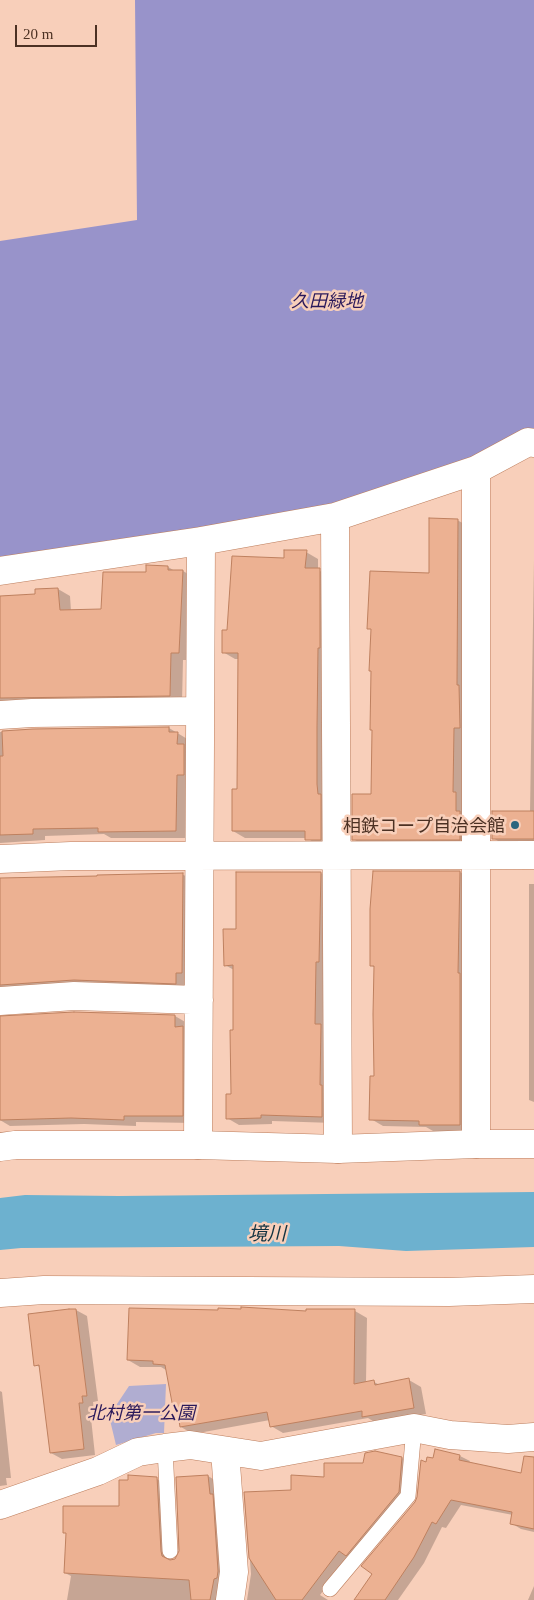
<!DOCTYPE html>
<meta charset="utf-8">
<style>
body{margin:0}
#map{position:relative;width:534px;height:1600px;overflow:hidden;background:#f8cfba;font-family:Georgia,serif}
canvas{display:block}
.scale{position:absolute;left:15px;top:25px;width:82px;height:22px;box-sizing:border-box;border:2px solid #4c3123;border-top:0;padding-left:6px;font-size:15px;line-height:18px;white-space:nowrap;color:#4c3123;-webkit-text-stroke:4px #f8cfba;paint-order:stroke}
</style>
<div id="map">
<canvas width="534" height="1600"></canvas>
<div class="scale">20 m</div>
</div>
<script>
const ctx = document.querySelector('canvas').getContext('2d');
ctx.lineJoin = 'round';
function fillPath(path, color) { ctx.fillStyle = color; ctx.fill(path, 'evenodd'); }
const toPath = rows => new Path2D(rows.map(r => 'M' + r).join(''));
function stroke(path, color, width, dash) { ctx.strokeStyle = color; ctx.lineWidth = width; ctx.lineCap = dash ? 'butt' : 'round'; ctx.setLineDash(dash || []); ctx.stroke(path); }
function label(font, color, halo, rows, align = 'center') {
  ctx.font = font + ' Georgia,"Noto Sans JP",serif'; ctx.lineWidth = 5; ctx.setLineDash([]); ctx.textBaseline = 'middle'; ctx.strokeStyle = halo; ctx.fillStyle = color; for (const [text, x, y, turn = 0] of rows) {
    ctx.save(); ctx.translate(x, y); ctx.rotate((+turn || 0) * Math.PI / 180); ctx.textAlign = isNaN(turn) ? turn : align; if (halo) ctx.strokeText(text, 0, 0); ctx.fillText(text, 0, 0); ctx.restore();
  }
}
fillPath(toPath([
 [166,1384,164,1433,156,1433,116,1445,109,1416,129,1386]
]), '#b0add1');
fillPath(toPath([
 [135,0,534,0,534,454,352,508,0,557,0,241,137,220]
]), '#9893ca');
fillPath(toPath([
 [534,1192,534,1247,406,1251,339,1246,21,1248,0,1250,0,1198,25,1195,119,1196]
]), '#6db1cf');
fillPath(toPath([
 [457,520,470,527,472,846,366,846,353,839,372,795,373,630,368,628,430,575],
 [306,552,318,559,318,570,332,577,333,846,319,846,307,838,245,838,233,831,238,790,240,659,235,659,223,652,228,631,285,559],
 [534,560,534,852,515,851,493,838,530,812],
 [168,567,175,571,183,571,195,578,191,660,183,660,182,702,0,713,0,598,37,595,58,589,70,596,71,611,102,611,147,574],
 [169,728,189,740,188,838,111,838,104,834,45,836,45,840,0,843,0,732],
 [374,872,460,872,472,879,472,1131,433,1131,426,1127,383,1126,371,1119,375,1077,376,968,372,966],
 [321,873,333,880,334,1123,272,1121,272,1124,239,1125,227,1118,232,1096,234,970,225,965,237,930],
 [182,874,194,881,188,990,0,994,0,879],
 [529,884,534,884,534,1102,529,1100],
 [175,1016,187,1023,194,1123,136,1122,136,1126,84,1124,10,1126,0,1120,0,1018],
 [76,1310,87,1316,98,1401,93,1402,94,1408,90,1409,95,1455,62,1459,51,1453,41,1368,36,1365],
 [355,1311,367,1318,366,1383,374,1382,380,1385,409,1380,421,1387,426,1414,376,1423,368,1418,283,1433,271,1426,270,1420,193,1434,181,1427,179,1410,174,1408,166,1370,161,1367,140,1367,128,1360,307,1313],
 [0,1391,2,1392,11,1478,6,1478,7,1485,0,1486],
 [436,1451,460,1456,470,1461,469,1463,530,1476,534,1466,534,1532,521,1529,511,1523,513,1515,461,1505,446,1528,442,1527,424,1563,398,1600,356,1600,416,1503,427,1463,434,1460],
 [402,1458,411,1463,408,1498,349,1556,320,1595,328,1600,247,1600,251,1574,245,1494,292,1491,364,1464],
 [208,1476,218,1482,224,1600,67,1600,71,1576,65,1573,120,1507,157,1479,166,1485,170,1558,172,1561,179,1556,177,1478],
 [534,1586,534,1600,528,1600]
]), '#0003');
const building = toPath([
 [429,518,458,519,457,685,459,685,460,728,454,728,453,792,456,792,456,811,460,811,460,840,352,840,352,794,371,794,372,730,370,730,371,671,369,671,371,629,367,629,370,571,429,573,429,518],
 [284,550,307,550,305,568,320,568,320,648,318,648,317,728,317,784,318,794,321,794,321,840,305,840,305,831,232,831,232,789,237,789,238,653,222,653,222,630,227,630,232,556,284,558,284,550],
 [146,565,168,566,168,570,183,570,179,653,171,653,170,696,0,698,0,596,35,594,35,589,58,588,60,610,101,609,103,572,146,572,146,565],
 [169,727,169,732,178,732,177,744,184,744,184,775,177,775,176,831,98,832,98,828,33,829,33,834,0,835,0,756,3,756,2,731,33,729,169,727],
 [492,811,534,811,534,839,492,839,492,811],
 [373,871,460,871,458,973,460,973,460,1125,419,1125,419,1121,369,1120,370,1076,374,1076,373,1014,374,966,370,966,370,909,373,871],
 [236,872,321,872,319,962,316,962,315,1024,321,1024,320,1085,322,1085,322,1117,261,1115,261,1118,226,1119,226,1094,231,1094,230,1030,233,1030,233,965,224,966,223,929,236,929,236,872],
 [183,873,182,973,176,973,176,984,74,980,0,985,0,878,97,876,97,875,183,873],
 [74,1012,175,1015,175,1027,183,1026,183,1116,124,1116,124,1120,71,1118,0,1120,0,1016,74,1012],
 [241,1307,306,1311,306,1309,355,1309,354,1384,374,1380,375,1385,409,1378,414,1408,362,1417,362,1411,270,1427,267,1412,180,1427,177,1408,173,1408,165,1365,153,1364,153,1361,127,1360,129,1308,218,1310,218,1308,241,1309,241,1307],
 [69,1309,76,1309,87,1396,82,1396,83,1403,79,1403,84,1449,50,1453,39,1365,34,1366,28,1314,69,1309],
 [435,1449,460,1455,459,1460,521,1473,524,1456,534,1457,534,1529,510,1524,512,1512,451,1500,436,1524,432,1522,414,1557,385,1600,354,1600,372,1574,361,1566,415,1502,417,1497,421,1460,426,1462,427,1457,433,1458,435,1449],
 [375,1451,402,1457,399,1492,346,1556,339,1551,302,1600,276,1600,249,1558,244,1492,291,1490,291,1475,324,1477,324,1463,363,1463,365,1453,375,1451],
 [128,1475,157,1477,161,1551,162,1556,170,1560,175,1559,179,1551,176,1477,208,1475,210,1494,213,1494,218,1571,217,1578,214,1579,210,1600,191,1600,189,1580,64,1573,66,1533,63,1533,63,1506,119,1506,119,1480,128,1480,128,1475]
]);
fillPath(building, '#ecb192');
stroke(building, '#be805f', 1);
const lane = toPath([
 [165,1448,170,1551],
 [330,1589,408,1496,414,1428]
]);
const street = toPath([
 [476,470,476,1144],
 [335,517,338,1149],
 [0,571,201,541,335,517,476,470,528,442,534,443],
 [0,715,32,713,200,711],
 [0,859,71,856,534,855],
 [0,1001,74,996,199,1000],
 [198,1145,201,541],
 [0,1293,44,1290,449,1292,534,1289],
 [225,1451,234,1572,230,1600],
 [0,1505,98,1471,138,1452,165,1448,190,1445,261,1456,414,1428,450,1435,508,1439,534,1437]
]);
const secondary = toPath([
 [0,1147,15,1145,198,1145,338,1149,476,1144,534,1144]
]);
stroke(lane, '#bc7d5c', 16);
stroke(street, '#bc7d5c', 29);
stroke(secondary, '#bc7d5c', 29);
stroke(lane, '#fff', 15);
stroke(street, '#fff', 28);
stroke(secondary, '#fff', 28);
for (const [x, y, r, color] of [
 [515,825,5,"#2c667f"]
]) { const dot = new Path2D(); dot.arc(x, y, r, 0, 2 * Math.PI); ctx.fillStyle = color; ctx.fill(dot); stroke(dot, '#f8cfba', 2); }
label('italic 18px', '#2a195b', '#f8cfba', [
 ["久田緑地",327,300],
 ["北村第一公園",141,1412]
]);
label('18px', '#4c3123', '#f8cfba', [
 ["相鉄コープ自治会館",505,825]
], 'right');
label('italic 19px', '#133341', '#f8cfba', [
 ["境川",267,1233]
]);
</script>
